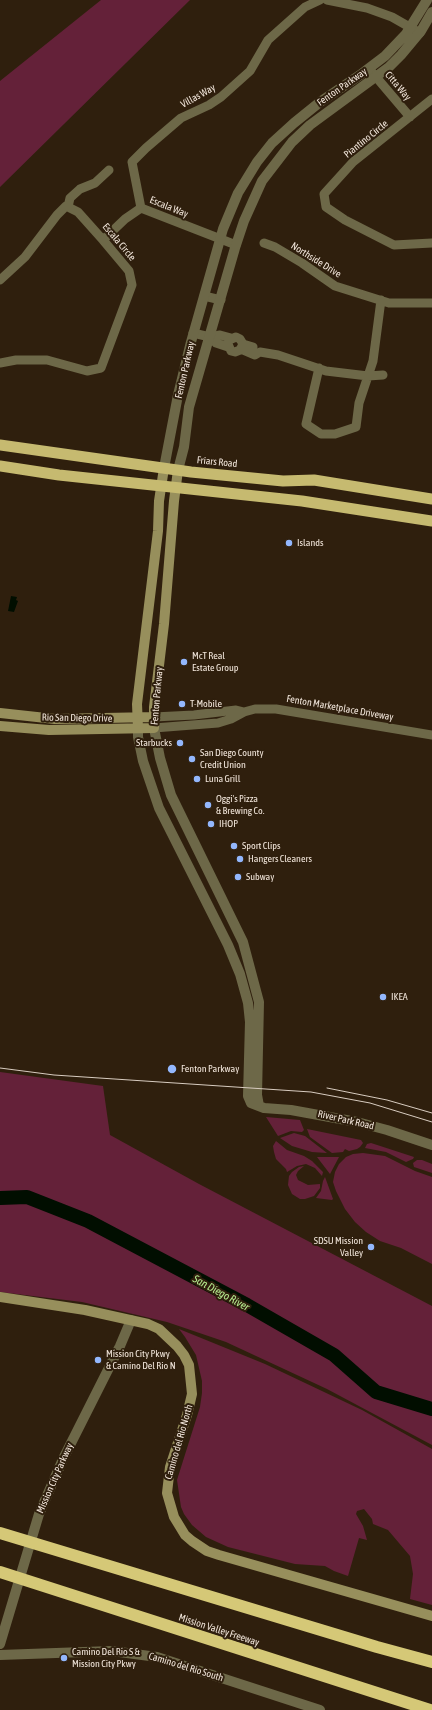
<!DOCTYPE html>
<style>
body{margin:0}
canvas{display:block;background:#2f1f0d}
</style>
<canvas width="432" height="1710"></canvas>
<script>
const ctx = document.querySelector('canvas').getContext('2d');
ctx.lineJoin = 'round';
function fillPath(path, color) { ctx.fillStyle = color; ctx.fill(path, 'evenodd'); }
const toPath = rows => new Path2D(rows.map(r => 'M' + r).join(''));
function stroke(path, color, width, dash) { ctx.strokeStyle = color; ctx.lineWidth = width; ctx.lineCap = dash ? 'butt' : 'round'; ctx.setLineDash(dash || []); ctx.stroke(path); }
function label(font, color, halo, rows, align = 'center') {
  ctx.font = font + ' "Asap Condensed",sans-serif'; ctx.lineWidth = 4; ctx.setLineDash([]); ctx.textBaseline = 'middle'; ctx.strokeStyle = halo; ctx.fillStyle = color; for (const [text, x, y, turn = 0] of rows) {
    ctx.save(); ctx.translate(x, y); ctx.rotate((+turn || 0) * Math.PI / 180); ctx.textAlign = isNaN(turn) ? turn : align; if (halo) ctx.strokeText(text, 0, 0); ctx.fillText(text, 0, 0); ctx.restore();
  }
}
fillPath(toPath([
 [101,0,190,0,0,187,0,81],
 [0,1072,103,1086,110,1135,199,1184,432,1306,432,1445,327,1389,226,1342,167,1322,82,1302,0,1292],
 [266,1117,300,1120,304,1130,302,1132,291,1131,278,1136],
 [307,1129,361,1140,363,1143,360,1147,357,1149,349,1151,345,1149,343,1152,332,1153,310,1137],
 [294,1133,305,1136,327,1153,312,1152,292,1146,280,1138],
 [276,1141,287,1150,304,1156,312,1161,323,1172,322,1176,315,1168,306,1164,297,1166,287,1172,286,1169,276,1159,274,1152,273,1146],
 [371,1143,414,1157,413,1159,406,1162,386,1152,365,1148,367,1144],
 [363,1153,385,1156,415,1171,432,1177,432,1264,401,1248,380,1241,366,1232,355,1222,345,1209,336,1191,333,1182,335,1172,339,1164,346,1157,353,1154],
 [317,1157,339,1157,330,1174],
 [417,1160,422,1160,432,1164,432,1173,414,1167,413,1163],
 [304,1166,298,1171,296,1175,298,1180,308,1185,320,1184,320,1188,314,1196,305,1199,300,1199,292,1194,288,1185,289,1176,292,1172,299,1167],
 [325,1177,333,1199,332,1200,316,1198,321,1191,323,1181],
 [179,1329,265,1364,362,1410,432,1449,432,1605,410,1599,413,1574,410,1556,388,1530,373,1524,372,1519,364,1509,357,1511,356,1514,363,1526,367,1540,359,1538,348,1576,334,1571,325,1566,295,1564,228,1547,206,1537,192,1525,184,1514,181,1507,177,1480,200,1407,202,1393,202,1381,196,1355,185,1337]
]), '#642139');
fillPath(toPath([
 [11,596,17,597,16,600,18,601,14,612,8,611]
]), '#010e00');
stroke(toPath([
 [0,1198,27,1197,88,1221,247,1305,334,1355,376,1392,432,1409]
]), '#010e00', 14);
stroke(toPath([
 [327,0,367,8,392,17,420,33],
 [371,71,410,117],
 [432,99,353,162,324,194,326,207,345,220,394,245,432,243],
 [68,207,70,198,80,189,95,183,109,170],
 [141,208,132,162,146,148,181,118,209,105,221,97,250,71,268,40,305,7,320,0],
 [103,240,125,219,141,208,236,245],
 [264,243,275,247,302,263,335,286,389,303,432,303],
 [0,280,25,257,57,215,66,206,78,212,103,240,129,271,132,285,101,368,87,371,47,360,16,360,0,363],
 [204,296,221,300],
 [193,333,210,337,220,335,231,338],
 [210,337,216,343,228,347],
 [243,344,240,350,235,352,231,351,228,344,229,340,236,337,240,339,243,344,253,347],
 [241,349,255,355,260,352,278,355,326,371,368,376,383,375],
 [319,368,306,424,321,434,335,434,356,427,359,403,373,361,381,300],
 [154,717,194,715,236,710,244,712],
 [154,728,218,723,231,719,244,712,255,709,276,709,432,735]
]), '#6d6848', 9);
stroke(toPath([
 [164,468,178,395,191,342,223,229,238,193,257,162,272,143,294,123,320,102,360,75,385,56,406,34,427,0],
 [178,470,184,447,189,407,235,248,244,221,262,181,292,142,310,125,389,67,401,55,421,31,432,12],
 [138,728,138,737,143,761,159,808,228,945,240,974,248,1003,250,1022,248,1096,251,1103,264,1108,291,1110,357,1122,387,1130,432,1145],
 [154,728,160,758,171,795,243,942,259,1002,257,1095,259,1106],
 [0,1644,39,1514,63,1459,120,1346,131,1320],
 [0,1655,112,1651,157,1657,320,1710]
]), '#6d6848', 10);
stroke(toPath([
 [0,713,55,719,154,717],
 [0,726,49,730,154,728,154,707,164,624,174,501,178,470],
 [138,728,137,704,158,531,159,501,164,468],
 [0,1297,85,1310,148,1324,159,1329,177,1346,184,1355,189,1365,192,1394,187,1415,170,1467,167,1493,174,1517,185,1535,192,1541,207,1551,219,1555,432,1616]
]), '#978f5c', 10);
stroke(toPath([
 [0,445,191,472,283,481,314,480,432,499],
 [0,466,59,475,302,501,432,521]
]), '#c6ba70', 11);
stroke(toPath([
 [0,1533,377,1647,432,1662],
 [0,1572,430,1710]
]), '#d5c877', 12);
stroke(toPath([
 [0,1068,54,1075,311,1092,370,1103,432,1122],
 [327,1088,387,1100,432,1113]
]), '#d8ccc0', 1);
for (const [x, y, r, color] of [
 [289,543,4,"#93b7fd"],
 [184,662,4,"#93b7fd"],
 [182,704,4,"#93b7fd"],
 [180,743,4,"#93b7fd"],
 [192,759,4,"#93b7fd"],
 [197,779,4,"#93b7fd"],
 [208,805,4,"#93b7fd"],
 [211,824,4,"#93b7fd"],
 [234,846,4,"#93b7fd"],
 [240,859,4,"#93b7fd"],
 [238,877,4,"#93b7fd"],
 [383,997,4,"#93b7fd"],
 [172,1069,5,"#93b7fd"],
 [371,1247,4,"#93b7fd"],
 [98,1360,4,"#93b7fd"],
 [64,1658,4,"#93b7fd"]
]) { const dot = new Path2D(); dot.arc(x, y, r, 0, 2 * Math.PI); ctx.fillStyle = color; ctx.fill(dot); stroke(dot, '#2f1f0d', 1.5); }
label('10px', '#f1e5da', '#2f1f0d', [
 ["Citta Way",398,86,50],
 ["Fenton Parkway",342,87,-35],
 ["Villas Way",198,96,-29],
 ["Piantino Circle",366,139,-39],
 ["Escala Way",169,207,22],
 ["Escala Circle",119,242,50],
 ["Northside Drive",316,260,32],
 ["Fenton Parkway",185,370,-77],
 ["Friars Road",217,462,6],
 ["Fenton Parkway",157,696,-85],
 ["Fenton Marketplace Driveway",340,708,10],
 ["Rio San Diego Drive",77,718,1],
 ["River Park Road",346,1120,13],
 ["Camino del Rio North",179,1442,-74],
 ["Mission City Parkway",55,1478,-66],
 ["Mission Valley Freeway",219,1630,18],
 ["Camino del Rio South",186,1667,17]
]);
label('10px', '#f1e5da', '#2f1f0d', [
 ["Islands",297,543],
 ["McT Real",192,656],
 ["Estate Group",192,668],
 ["T-Mobile",190,704],
 ["Starbucks",172,743,"right"],
 ["San Diego County",200,753],
 ["Credit Union",200,765],
 ["Luna Grill",205,779],
 ["Oggi's Pizza",216,799],
 ["& Brewing Co.",216,811],
 ["IHOP",219,824],
 ["Sport Clips",242,846],
 ["Hangers Cleaners",248,859],
 ["Subway",246,877],
 ["IKEA",391,997],
 ["Fenton Parkway",181,1069],
 ["SDSU Mission",363,1241,"right"],
 ["Valley",363,1253,"right"],
 ["Mission City Pkwy",106,1354],
 ["& Camino Del Rio N",106,1366],
 ["Camino Del Rio S &",72,1652],
 ["Mission City Pkwy",72,1664]
], 'left');
label('italic 11px', '#b6ec8f', '#2f1f0d', [
 ["San Diego River",221,1293,29]
]);
</script>
